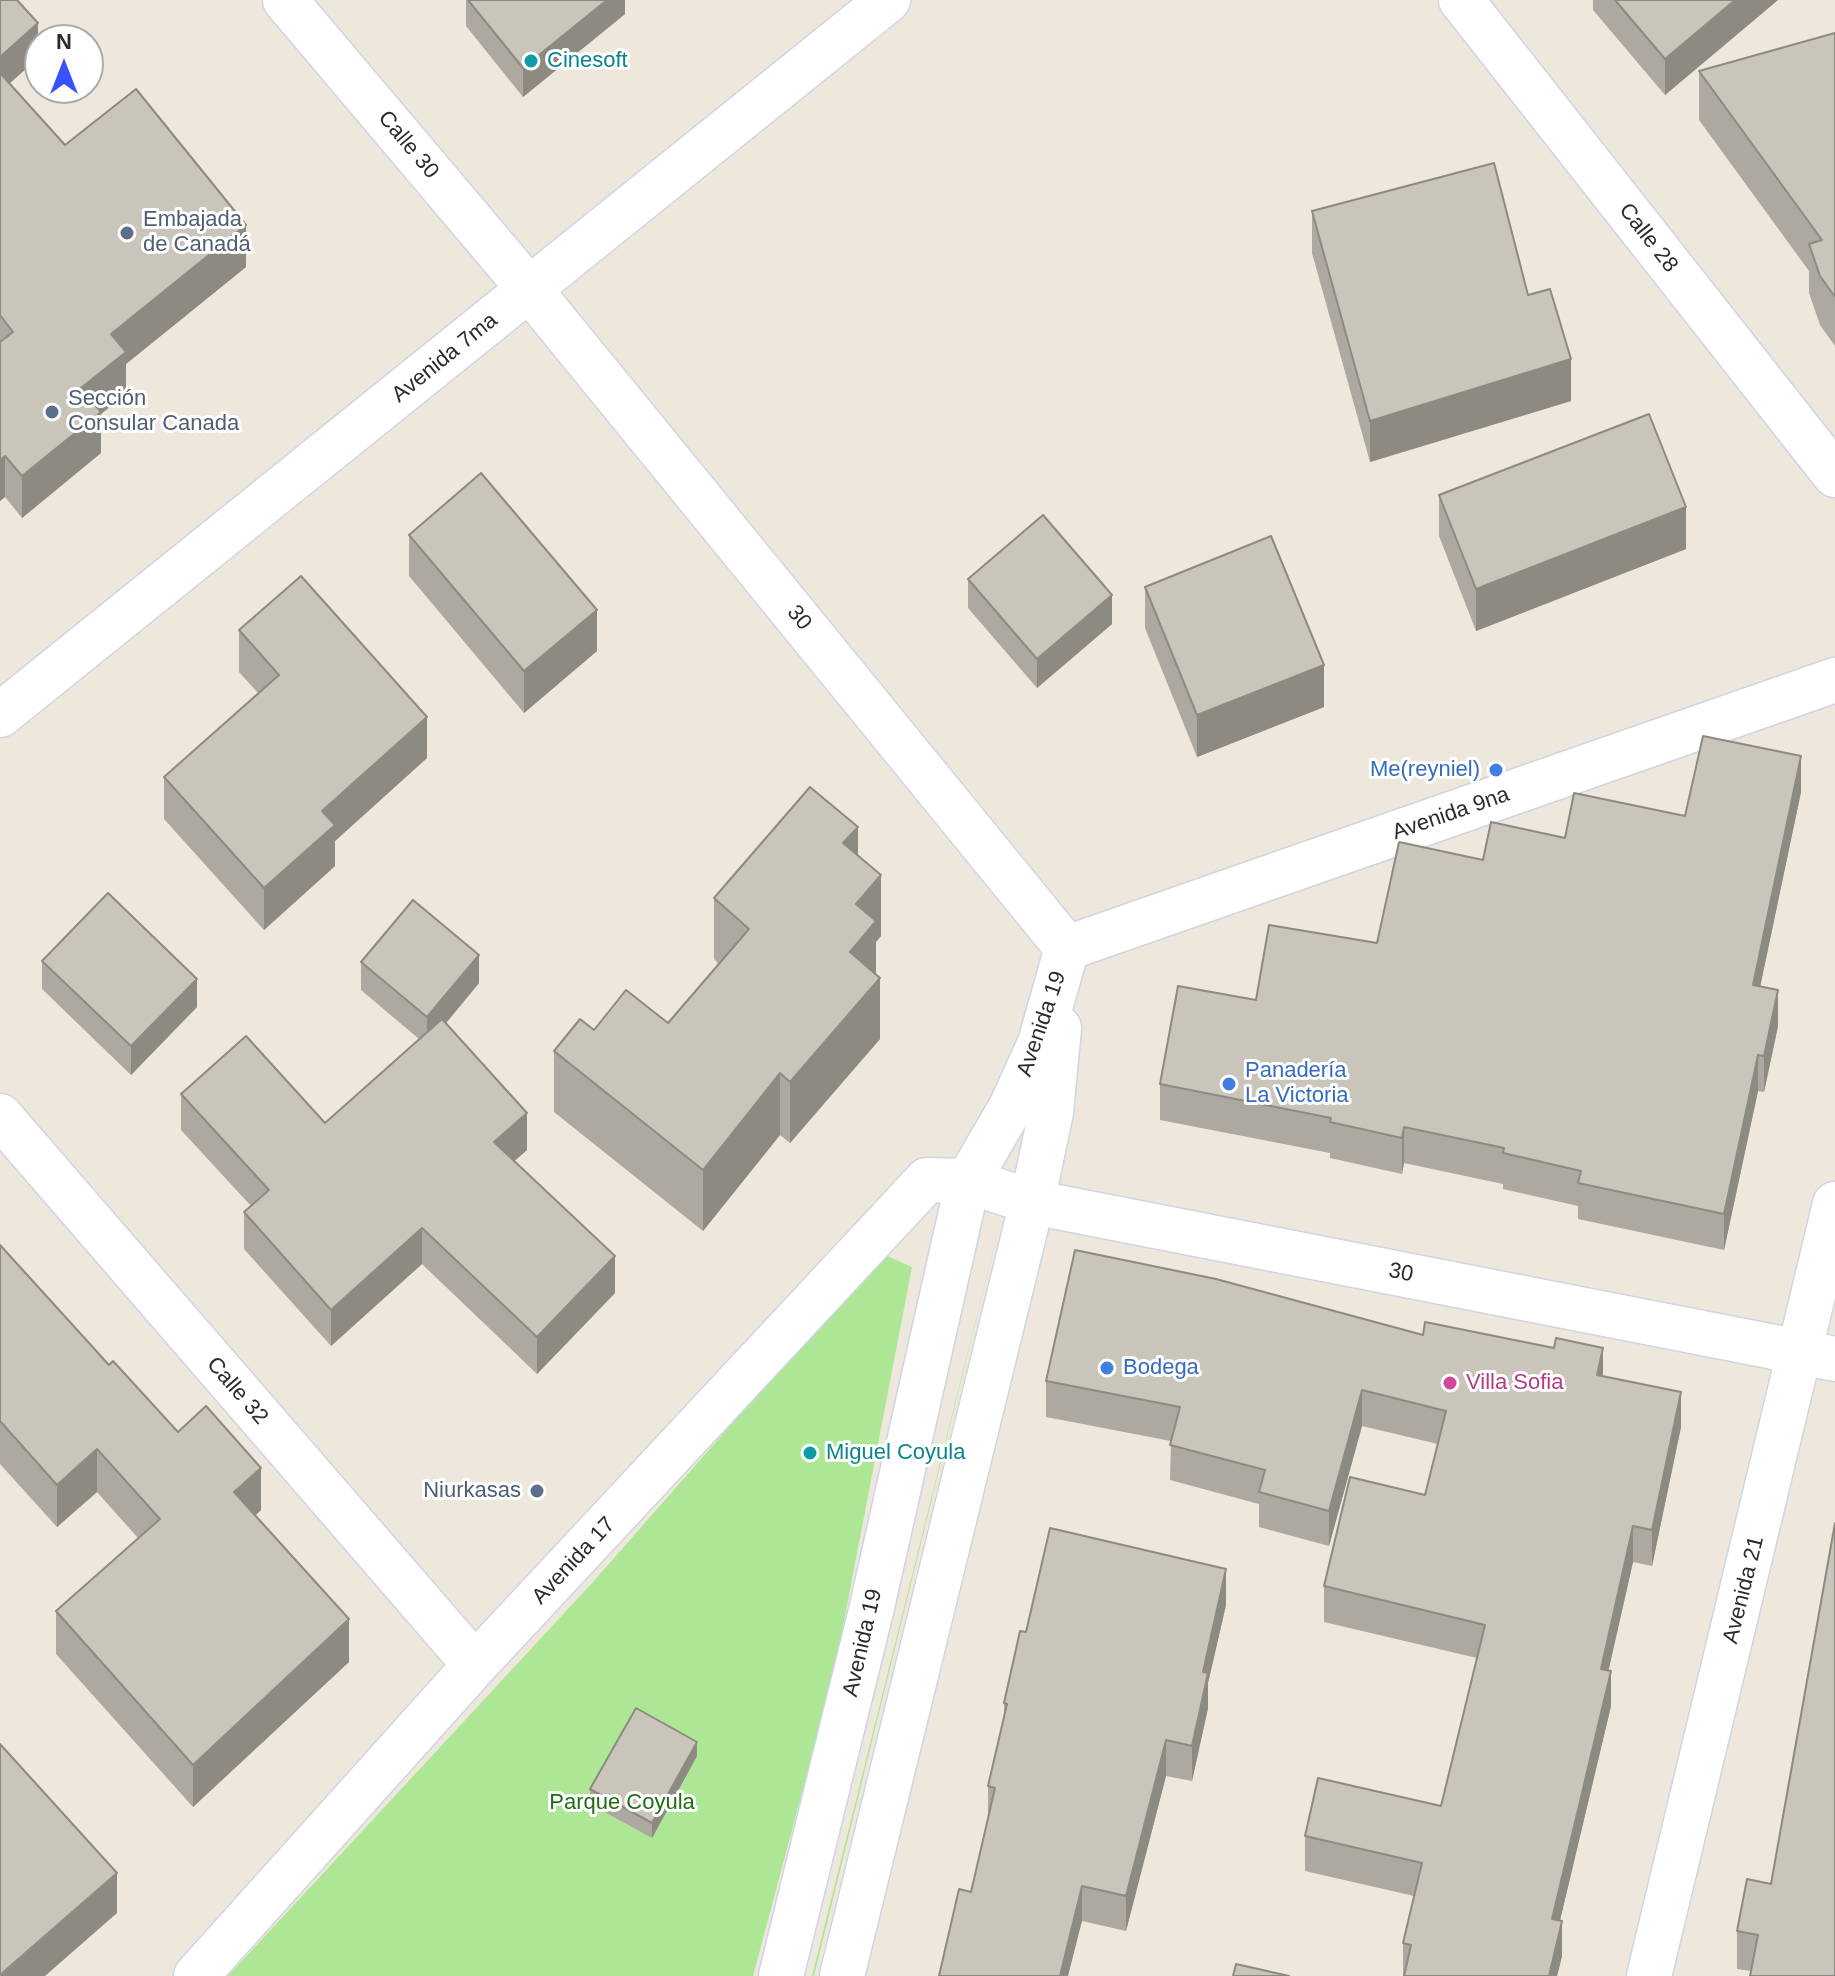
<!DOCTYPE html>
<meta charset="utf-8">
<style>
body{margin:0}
#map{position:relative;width:1835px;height:1976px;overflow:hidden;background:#ede7dc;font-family:Arial,sans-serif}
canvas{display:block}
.north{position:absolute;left:24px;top:24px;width:80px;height:80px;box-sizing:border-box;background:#fff;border:2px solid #aaa;border-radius:50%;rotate:0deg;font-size:22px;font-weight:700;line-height:32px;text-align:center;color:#2b2b2b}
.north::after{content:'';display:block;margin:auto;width:28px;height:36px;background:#3752ff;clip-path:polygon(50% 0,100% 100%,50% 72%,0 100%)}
</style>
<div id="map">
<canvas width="1835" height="1976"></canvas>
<div class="north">N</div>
</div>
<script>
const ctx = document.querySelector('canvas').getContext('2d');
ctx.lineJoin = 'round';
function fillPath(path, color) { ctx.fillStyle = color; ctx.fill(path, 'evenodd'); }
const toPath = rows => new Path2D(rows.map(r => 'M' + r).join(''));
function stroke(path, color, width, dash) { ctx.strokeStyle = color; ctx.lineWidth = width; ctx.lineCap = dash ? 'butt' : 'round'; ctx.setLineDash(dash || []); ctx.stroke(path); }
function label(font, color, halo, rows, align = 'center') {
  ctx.font = font + ' Arial,sans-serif'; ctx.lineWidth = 6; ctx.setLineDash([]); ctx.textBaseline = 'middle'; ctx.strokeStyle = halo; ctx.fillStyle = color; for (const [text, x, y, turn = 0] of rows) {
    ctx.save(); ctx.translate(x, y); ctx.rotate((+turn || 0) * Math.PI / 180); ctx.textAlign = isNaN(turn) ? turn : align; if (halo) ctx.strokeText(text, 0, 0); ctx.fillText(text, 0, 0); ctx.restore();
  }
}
fillPath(toPath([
 [1006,1199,814,1976,812,1976],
 [885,1255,912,1267,834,1673,753,1976,228,1976,593,1582,859,1279]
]), '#ade795');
const minor = toPath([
 [1461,0,1835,475],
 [1067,948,1835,680],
 [0,1116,475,1665],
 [196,1976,475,1665,927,1180,968,1181],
 [1649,1976,1835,1204]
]);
const tertiary = toPath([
 [968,1181,1032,1202,1835,1359]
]);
const secondary = toPath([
 [285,0,530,290,1067,948],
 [0,715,888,0],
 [781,1976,871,1611,968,1181,1011,1107,1040,1043,1067,948],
 [842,1976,1032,1202,1051,1112,1059,1028]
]);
stroke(minor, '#d1d4e4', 47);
stroke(tertiary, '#d1d4e4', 47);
stroke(secondary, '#d1d4e4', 47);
stroke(minor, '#fff', 44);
stroke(tertiary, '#fff', 44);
stroke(secondary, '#fff', 44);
fillPath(toPath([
 [0,0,38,58,9,84,65,145,246,267,126,364,126,394,101,414,101,453,22,518,5,497,0,501],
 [466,0,625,0,625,14,523,97,466,26],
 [1593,0,1778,0,1665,95,1593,10],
 [1835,33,1835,346,1820,325,1809,293,1809,271,1699,120,1699,71],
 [1312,211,1528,295,1571,401,1370,462,1312,253],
 [1439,495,1686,549,1476,631,1439,536],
 [409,535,597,651,524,713,409,576],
 [968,579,1112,624,1037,688,968,608],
 [1145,587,1324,707,1197,757,1145,628],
 [239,630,427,758,335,841,335,866,264,930,164,819,164,777,259,694,239,672],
 [1801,792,1760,986,1778,1026,1764,1092,1758,1091,1724,1250,1578,1219,1578,1206,1503,1189,1503,1184,1404,1163,1402,1174,1330,1158,1330,1153,1160,1120,1160,1084,1256,1000,1377,943,1483,860,1565,838,1685,816],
 [858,854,881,936,876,942,876,975,880,1039,790,1143,780,1135,703,1231,554,1112,554,1051,594,1030,668,1023,719,964,714,959,714,898],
 [42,961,197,1007,131,1075,42,989],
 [361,962,479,983,446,1023,527,1150,514,1161,615,1293,537,1374,422,1264,331,1346,244,1249,244,1212,251,1206,181,1130,181,1094,325,1123,419,1039,361,990],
 [0,1245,109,1365,261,1510,256,1515,349,1662,193,1807,56,1654,56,1611,138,1538,97,1492,57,1527,0,1464],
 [1423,1335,1603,1376,1681,1427,1652,1566,1633,1562,1608,1671,1611,1706,1560,1920,1562,1956,1557,1976,1403,1976,1403,1943,1414,1896,1305,1871,1305,1836,1441,1806,1477,1658,1324,1622,1324,1586,1425,1495,1438,1444,1362,1426,1329,1546,1259,1527,1259,1504,1170,1480,1171,1441,1046,1417,1046,1381],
 [1226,1605,1208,1683,1208,1708,1192,1781,1166,1776,1126,1931,1082,1921,971,1892,988,1819,988,1786,1004,1719,1004,1703,1026,1632],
 [697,1756,652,1838,590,1804,590,1789],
 [1771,1884,1835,1976,1751,1971,1737,1969,1737,1931]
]), '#ada9a0');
fillPath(toPath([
 [607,0,625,0,625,14,523,97,523,68],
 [1735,0,1778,0,1665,95,1665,59],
 [38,23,38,58,0,92,0,57],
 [246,225,246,267,126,364,126,394,101,414,101,453,22,518,22,476,81,388,111,334],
 [1571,359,1571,401,1370,462,1370,421],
 [5,456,5,497,0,501,0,460],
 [1686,507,1686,549,1476,631,1476,589],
 [1112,595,1112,624,1037,688,1037,659],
 [597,610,597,651,524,713,524,671],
 [1324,665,1324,707,1197,757,1197,715],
 [427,717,427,758,335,841,335,866,264,930,264,888,322,811],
 [1801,756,1801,792,1753,1021,1753,985],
 [858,827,858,889,843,843],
 [881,875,881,936,876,942,876,982,880,978,880,1039,790,1143,790,1082,850,952,856,904],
 [479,955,479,983,427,1046,427,1017],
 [197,979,197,1007,131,1075,131,1046],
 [1778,990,1778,1026,1764,1092,1764,1056],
 [1758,1055,1758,1091,1724,1250,1724,1214],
 [780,1073,780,1135,703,1231,703,1170],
 [527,1113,527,1150,494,1179,494,1142],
 [1404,1127,1404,1163,1402,1174,1402,1138],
 [422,1228,422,1264,331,1346,331,1310],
 [615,1256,615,1293,537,1374,537,1337],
 [1603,1348,1603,1384,1597,1375],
 [1362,1390,1362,1426,1329,1546,1329,1511],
 [1681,1392,1681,1427,1652,1566,1652,1530],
 [97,1449,97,1492,57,1527,57,1485],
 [261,1468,261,1510,234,1534,234,1492],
 [1633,1526,1633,1562,1601,1704,1601,1669],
 [1226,1569,1226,1605,1208,1683,1208,1708,1192,1781,1192,1746,1203,1672],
 [349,1619,349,1662,193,1807,193,1765],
 [1611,1671,1611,1706,1552,1954,1552,1919],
 [1166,1740,1166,1776,1126,1931,1126,1896],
 [697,1742,697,1756,652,1838,652,1823],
 [117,1873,117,1913,45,1976,0,1976],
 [1082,1886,1082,1921,1068,1976,1060,1976],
 [1562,1921,1562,1956,1557,1976,1549,1976]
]), '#8d8a82');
const building = toPath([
 [0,0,17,0,38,23,0,57,0,0],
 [468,0,607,0,523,68,468,0],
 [1615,0,1735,0,1665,59,1615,0],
 [1835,33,1835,297,1820,276,1809,244,1822,240,1699,71,1835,33],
 [0,73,65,145,136,89,246,225,111,334,126,352,81,388,101,412,22,476,5,456,0,460,0,342,13,332,0,315,0,73],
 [1494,163,1528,295,1550,289,1571,359,1370,421,1312,211,1494,163],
 [1649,414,1686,507,1476,589,1439,495,1649,414],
 [481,473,597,610,524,671,409,535,481,473],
 [1043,515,1112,595,1037,659,968,579,1043,515],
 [1271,536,1324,665,1197,715,1145,587,1271,536],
 [301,576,427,717,322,811,335,825,264,888,164,777,279,675,239,630,301,576],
 [1703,736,1801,756,1753,985,1778,990,1764,1056,1758,1055,1724,1214,1578,1183,1581,1171,1503,1153,1504,1148,1404,1127,1402,1138,1330,1122,1331,1118,1160,1084,1178,986,1256,1000,1269,925,1377,943,1399,842,1483,860,1491,822,1565,838,1574,793,1685,816,1703,736],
 [810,787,858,827,843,843,881,875,856,904,876,921,850,952,880,978,790,1082,780,1073,703,1170,554,1051,580,1019,594,1030,626,990,668,1023,749,929,714,898,810,787],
 [108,893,197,979,131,1046,42,961,108,893],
 [413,900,479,955,427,1017,361,962,413,900],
 [442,1019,527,1113,494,1142,615,1256,537,1337,422,1228,331,1310,244,1212,269,1190,181,1094,246,1036,325,1123,442,1019],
 [0,1245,109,1365,113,1361,178,1432,206,1406,261,1468,234,1492,349,1619,193,1765,56,1611,160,1519,97,1449,57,1485,0,1421,0,1245],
 [1075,1250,1216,1279,1423,1335,1425,1322,1554,1348,1556,1338,1603,1348,1597,1375,1681,1392,1652,1530,1633,1526,1601,1669,1611,1671,1552,1919,1562,1921,1549,1976,1404,1976,1411,1945,1403,1943,1422,1863,1305,1836,1318,1778,1441,1806,1485,1625,1324,1586,1350,1477,1425,1495,1446,1411,1362,1390,1329,1511,1259,1492,1265,1470,1170,1445,1180,1407,1046,1381,1075,1250],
 [1835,1523,1835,1976,1750,1976,1758,1935,1737,1931,1747,1879,1771,1884,1835,1523],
 [1050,1528,1226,1569,1203,1672,1208,1673,1192,1746,1166,1740,1126,1896,1082,1886,1060,1976,939,1976,959,1889,971,1892,995,1788,988,1786,1007,1704,1004,1703,1020,1631,1026,1632,1050,1528],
 [636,1708,697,1742,652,1823,590,1789,636,1708],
 [0,1744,117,1873,0,1975,0,1744],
 [1236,1964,1289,1976,1233,1976,1236,1964]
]);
fillPath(building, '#c9c5ba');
stroke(building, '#8d8a82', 2);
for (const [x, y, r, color] of [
 [531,61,8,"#0f9aa8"],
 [127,233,8,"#5c6f8a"],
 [52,412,8,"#5c6f8a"],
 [1496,770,8,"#3f7fe0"],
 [1229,1084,8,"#3f7fe0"],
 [1107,1368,8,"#3f7fe0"],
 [1450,1383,8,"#d1479c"],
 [810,1453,8,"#0f9aa8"],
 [537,1491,8,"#5c6f8a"]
]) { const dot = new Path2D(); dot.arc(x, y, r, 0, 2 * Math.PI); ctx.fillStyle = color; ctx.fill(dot); stroke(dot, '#fff', 3); }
label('22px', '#0d838f', '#fff', [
 ["Cinesoft",547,61],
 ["Miguel Coyula",826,1453]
], 'left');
label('22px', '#2b2b2b', '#fff', [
 ["Calle 30",408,145,50],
 ["Calle 28",1648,238,52],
 ["Avenida 7ma",445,358,-39],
 ["30",799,618,51],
 ["Avenida 9na",1451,814,-19],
 ["Avenida 19",1042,1024,-71],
 ["30",1401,1273,11],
 ["Calle 32",237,1391,49],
 ["Avenida 17",574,1561,-47],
 ["Avenida 21",1744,1590,-76],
 ["Avenida 19",863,1643,-77]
]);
label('22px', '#4e5e75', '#fff', [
 ["Embajada",143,220],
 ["de Canadá",143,245],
 ["Sección",68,399],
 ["Consular Canada",68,424],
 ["Niurkasas",521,1491,"right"]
], 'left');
label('22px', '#366cbe', '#fff', [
 ["Me(reyniel)",1480,770,"right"],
 ["Panadería",1245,1071],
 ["La Victoria",1245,1096],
 ["Bodega",1123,1368]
], 'left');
label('22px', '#b23c85', '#fff', [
 ["Villa Sofia",1466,1383]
], 'left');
label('22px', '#236c16', '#fff', [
 ["Parque Coyula",622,1803]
]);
</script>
